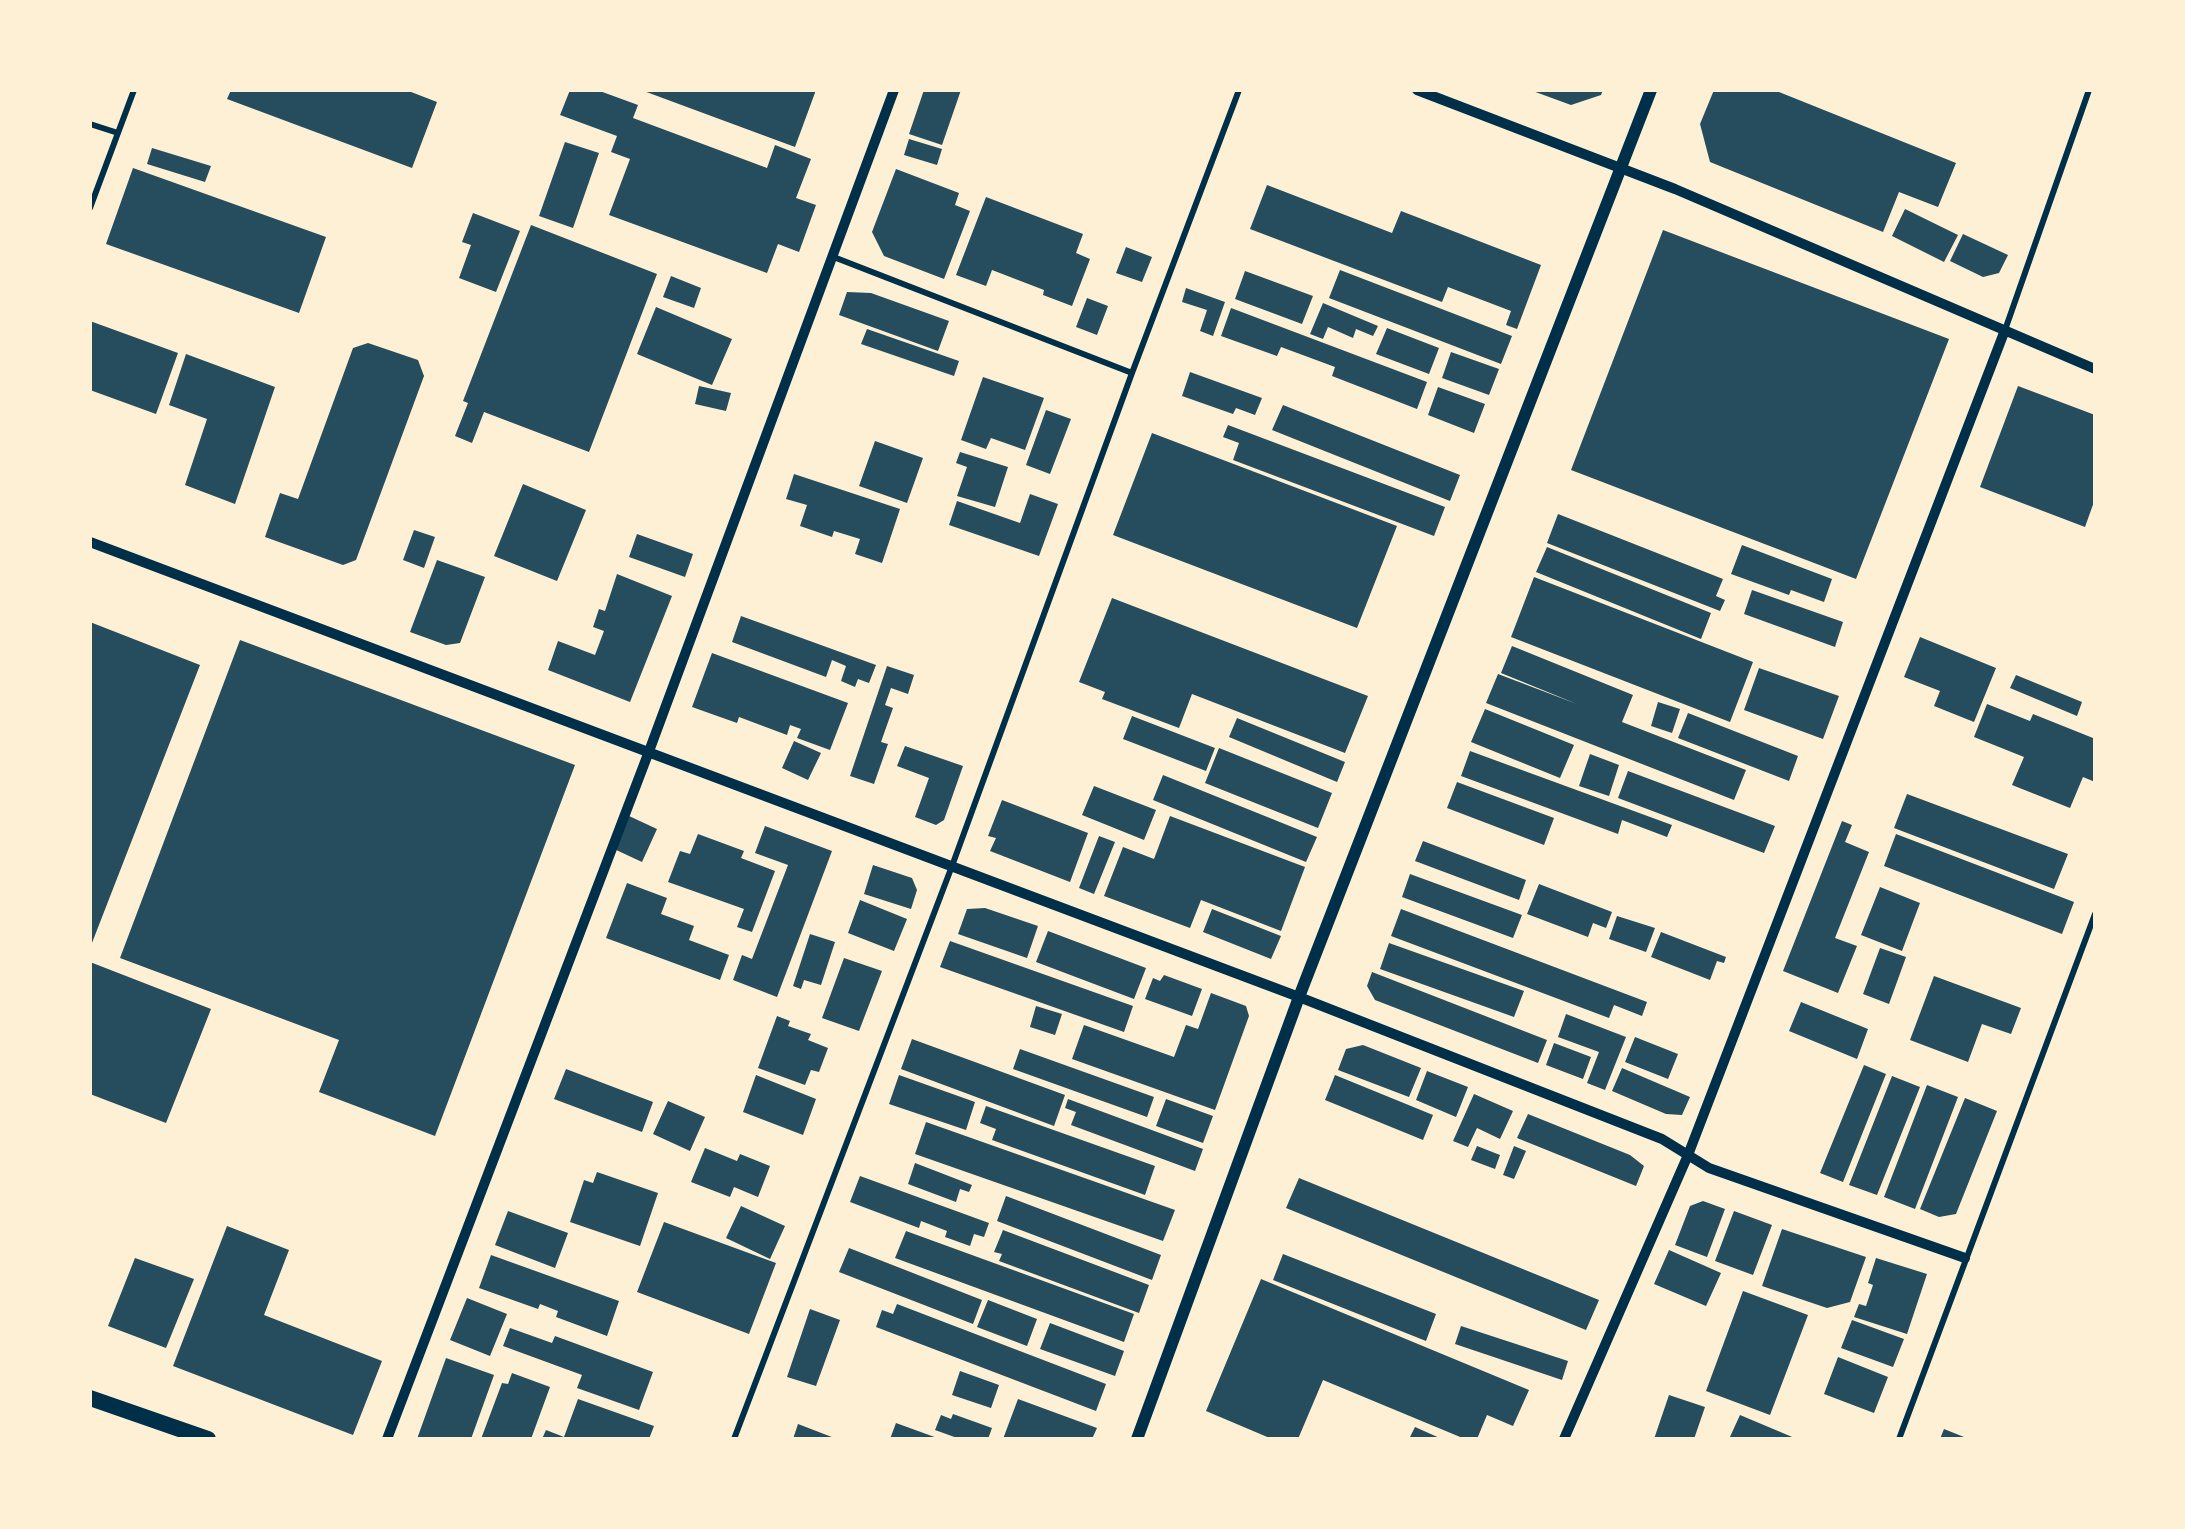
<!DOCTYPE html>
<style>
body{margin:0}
#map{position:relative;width:2185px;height:1529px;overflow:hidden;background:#fdf0d5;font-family:Poppins,sans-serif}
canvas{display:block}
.frame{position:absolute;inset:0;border:92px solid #fdf0d5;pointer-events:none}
</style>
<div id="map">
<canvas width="2185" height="1529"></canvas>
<div class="frame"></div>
</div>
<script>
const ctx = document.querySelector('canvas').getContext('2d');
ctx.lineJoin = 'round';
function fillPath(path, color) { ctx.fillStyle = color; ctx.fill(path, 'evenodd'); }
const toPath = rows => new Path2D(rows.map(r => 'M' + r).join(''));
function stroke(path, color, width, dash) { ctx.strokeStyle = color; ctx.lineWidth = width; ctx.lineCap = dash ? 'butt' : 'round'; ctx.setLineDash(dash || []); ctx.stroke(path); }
fillPath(toPath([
 [231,90,406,90,437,102,412,168,227,99],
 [570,90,597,90,638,105,633,118,767,168,775,145,811,159,796,198,816,205,799,252,778,244,767,273,609,215,630,159,611,152,617,136,560,115],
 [641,90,816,90,795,147],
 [924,90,961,90,942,145,909,134],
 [1530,90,1603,90,1601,95,1571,105],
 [1714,90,1774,90,1956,163,1938,207,1899,192,1883,232,1710,162,1700,124],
 [909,139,942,149,937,165,904,155],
 [565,142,599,153,573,228,539,216],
 [152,148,211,166,205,182,147,164],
 [133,168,326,237,299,313,106,244],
 [896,169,959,193,955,205,970,211,944,279,884,256,872,232],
 [1267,185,1392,233,1401,211,1541,265,1517,329,1506,325,1511,311,1448,287,1442,302,1250,229],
 [986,197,1083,234,1076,253,1090,259,1072,306,1043,295,1044,290,992,270,986,286,956,275],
 [1905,209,1958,235,1944,262,1892,236],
 [473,213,520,231,496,292,459,278,471,245,462,242],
 [531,225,657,274,589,452,484,412,472,443,455,436,468,403,463,401],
 [1663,230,1949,339,1856,579,1571,470],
 [1963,234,2008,255,1999,273,1983,277,1950,261],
 [1126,247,1152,257,1142,282,1116,273],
 [1340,270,1512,336,1501,364,1329,298],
 [1245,271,1313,296,1302,324,1235,299],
 [671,276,701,288,694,308,663,297],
 [1186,288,1225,302,1213,336,1200,331,1207,310,1182,302],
 [847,292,871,293,949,321,938,351,839,315],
 [1087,298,1108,306,1097,335,1076,327],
 [1323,303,1378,326,1373,336,1356,329,1353,338,1328,327,1323,339,1310,334],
 [656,307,732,339,712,385,637,354],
 [1231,308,1427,382,1417,409,1332,376,1335,367,1281,347,1277,356,1221,336],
 [90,321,178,353,156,414,90,390],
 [1387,328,1439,348,1429,374,1376,354],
 [867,329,959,361,954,376,861,344],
 [368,343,418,360,424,376,356,560,343,565,265,537,280,493,298,499,353,348],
 [1451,352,1499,369,1489,395,1442,378],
 [186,354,275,387,235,504,185,485,207,419,169,405],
 [1190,372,1262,398,1255,415,1236,408,1233,414,1182,396],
 [983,377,1044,398,1025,450,991,438,986,449,961,440],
 [699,386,731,393,726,411,695,404],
 [2018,386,2095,415,2095,499,2085,527,1980,487],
 [1438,387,1485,404,1474,433,1428,415],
 [1283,405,1460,475,1450,501,1272,430],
 [1046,410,1071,419,1050,474,1026,465],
 [1228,425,1445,507,1434,536,1233,460,1239,443,1223,437],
 [1152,433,1397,526,1357,628,1113,535],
 [875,441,923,458,907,503,859,486],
 [960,452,1008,467,995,507,957,496,967,467,956,463],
 [794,474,900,509,882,563,855,554,860,539,834,531,832,537,800,526,807,505,786,499],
 [523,484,586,510,557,581,494,556],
 [1030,494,1058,504,1039,556,949,525,957,501,1020,523],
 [1558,514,1723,579,1716,596,1725,600,1720,611,1547,543],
 [414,530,435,537,424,568,403,560],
 [637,534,693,554,685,577,629,557],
 [1742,545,1832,579,1824,602,1791,590,1789,595,1731,574],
 [1547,547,1711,613,1701,639,1536,572],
 [437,560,485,577,460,643,446,645,410,632],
 [617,574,672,596,630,702,548,670,558,641,595,655,604,631,593,627,599,609,605,611],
 [1534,577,1753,662,1730,722,1511,637],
 [1752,590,1843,622,1835,647,1744,614],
 [1112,598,1368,696,1345,753,1192,694,1179,728,1102,699,1105,692,1079,682],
 [741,616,876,665,869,683,858,679,855,687,841,681,846,666,832,660,826,677,732,642],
 [90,622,200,665,90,948],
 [1920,637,1996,668,1974,722,1934,706,1940,691,1904,677],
 [240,640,575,765,435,1136,319,1092,339,1040,120,958],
 [1512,646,1633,695,1622,722,1746,770,1734,800,1486,703,1498,674,1577,704,1501,673],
 [712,653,848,703,830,750,797,738,801,729,790,725,787,735,739,717,737,723,692,707],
 [887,666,914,675,908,694,891,688,885,705,893,708,881,742,888,744,874,784,850,776],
 [1759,668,1839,696,1823,739,1744,710],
 [2016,675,2082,702,2077,716,2010,688],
 [1658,702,1680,709,1672,733,1651,726],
 [1987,704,2030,721,2033,714,2093,738,2095,733,2095,782,2083,777,2070,808,2012,785,2024,757,1974,737],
 [1485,709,1574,745,1560,778,1471,742],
 [1688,713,1798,756,1789,781,1678,738],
 [1132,716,1215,748,1206,771,1123,739],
 [1237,718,1345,762,1337,782,1229,737],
 [794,741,821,753,808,780,782,768],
 [905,746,963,766,944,820,936,825,915,817,929,778,897,766],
 [1219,748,1332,793,1318,828,1205,783],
 [1470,751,1672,825,1667,837,1622,820,1618,834,1461,776],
 [1590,754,1619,765,1609,796,1579,786],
 [1628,771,1775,826,1764,853,1618,798],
 [1163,775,1317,837,1306,862,1153,800],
 [1457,782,1554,818,1544,845,1447,808],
 [1094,786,1156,810,1144,840,1082,815],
 [1907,794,2068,854,2054,889,1894,828],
 [1002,800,1088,833,1070,882,990,851,996,838,988,836],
 [629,816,657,829,642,862,614,849],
 [1170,816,1305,867,1281,931,1201,900,1190,928,1104,896,1123,847,1154,859],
 [1842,821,1852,825,1845,842,1869,852,1835,938,1857,946,1838,993,1783,971],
 [765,826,832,851,777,997,733,980,742,955,752,959,788,865,755,853],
 [698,834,744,851,741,858,775,871,752,932,737,927,744,909,668,882,680,851,690,854],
 [1896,834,2074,902,2062,934,1884,866],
 [1099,836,1115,842,1094,894,1079,888],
 [1423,841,1526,880,1519,900,1415,861],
 [873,865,912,878,917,890,911,909,864,894],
 [1410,874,1522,915,1513,938,1402,897],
 [627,883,667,898,661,914,694,926,689,940,729,955,720,980,606,938],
 [1539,884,1612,912,1606,928,1593,923,1588,937,1527,914],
 [1880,887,1920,903,1902,951,1861,935],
 [860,900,907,919,894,951,848,933],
 [985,908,1038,926,1027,958,958,934,967,909],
 [1212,909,1281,936,1271,959,1203,932],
 [1401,909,1647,1002,1642,1016,1614,1005,1609,1018,1391,936],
 [1617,916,1655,928,1646,952,1609,939],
 [1048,931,1146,968,1134,999,1036,962],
 [1661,932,1726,957,1724,963,1717,961,1710,980,1651,957],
 [810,934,835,942,821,985,804,980,801,989,793,986],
 [950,941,1133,1006,1124,1032,940,967],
 [1389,943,1524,991,1514,1017,1380,969],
 [1880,948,1906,957,1889,1004,1863,994],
 [844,958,882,971,859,1031,822,1018],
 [90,962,211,1009,166,1123,90,1094],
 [1372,972,1547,1040,1538,1063,1375,1000,1367,986],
 [1164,975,1202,989,1192,1016,1145,999,1153,978,1160,981],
 [1934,976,2021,1008,2011,1034,1982,1024,1968,1062,1910,1040],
 [1211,993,1246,1006,1249,1016,1215,1110,1072,1059,1084,1025,1174,1057,1186,1025,1198,1029],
 [1801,1002,1868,1029,1857,1059,1789,1031],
 [1036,1006,1062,1014,1055,1035,1030,1027],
 [1566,1014,1626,1037,1605,1090,1587,1083,1599,1052,1558,1037],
 [777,1016,790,1021,788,1026,811,1034,808,1040,828,1048,819,1072,811,1070,805,1085,758,1068],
 [1635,1037,1678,1054,1668,1079,1625,1062],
 [912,1039,1065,1095,1054,1126,901,1069],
 [1554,1043,1591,1057,1583,1079,1546,1065],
 [1363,1045,1421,1068,1409,1097,1338,1070,1346,1049],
 [1020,1049,1154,1097,1147,1117,1013,1069],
 [1864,1065,1886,1074,1843,1182,1820,1173],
 [1622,1068,1690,1097,1682,1115,1666,1114,1612,1091],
 [566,1069,653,1102,642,1132,554,1099],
 [1427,1071,1468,1087,1456,1117,1416,1100],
 [756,1075,816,1099,803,1135,743,1112],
 [899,1075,975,1102,966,1130,889,1104],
 [1335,1075,1433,1115,1423,1140,1325,1100],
 [1892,1076,1920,1087,1877,1195,1849,1185],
 [1927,1085,1958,1097,1915,1209,1884,1197],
 [1474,1094,1513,1111,1500,1139,1477,1128,1468,1147,1453,1141],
 [1965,1098,1997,1111,1956,1214,1939,1217,1920,1209],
 [1068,1099,1203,1149,1195,1171,1071,1125,1076,1112,1065,1108],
 [1166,1099,1213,1116,1203,1143,1156,1126],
 [668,1101,705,1117,690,1151,653,1134],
 [986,1106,1155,1166,1145,1195,992,1140,996,1129,980,1123],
 [1528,1114,1630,1155,1644,1166,1636,1186,1517,1138],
 [926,1122,1175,1210,1163,1241,915,1154],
 [1477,1146,1500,1155,1495,1169,1471,1160],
 [1514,1146,1526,1151,1514,1179,1503,1175],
 [705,1148,737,1161,740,1154,770,1166,758,1197,734,1187,730,1197,691,1182],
 [915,1163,972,1185,969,1192,960,1189,956,1202,908,1184],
 [597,1172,658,1193,640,1246,570,1222,584,1180,593,1183],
 [860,1176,989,1223,984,1237,974,1234,970,1246,945,1237,947,1231,921,1221,919,1228,850,1202],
 [1299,1178,1599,1300,1586,1330,1286,1208],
 [1006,1196,1161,1255,1152,1280,997,1221],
 [1703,1201,1725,1209,1707,1257,1675,1245,1690,1206],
 [741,1206,785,1226,770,1259,726,1238],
 [508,1211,568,1233,555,1268,495,1245],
 [1734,1211,1772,1225,1753,1275,1715,1261],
 [664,1222,776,1263,749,1334,637,1292],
 [227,1226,289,1250,264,1315,382,1361,353,1435,173,1366],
 [1782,1229,1866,1257,1850,1302,1827,1308,1762,1286],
 [1003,1230,1149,1285,1139,1313,999,1261,1002,1254,994,1252],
 [906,1231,1134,1314,1124,1342,895,1258],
 [849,1248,982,1300,973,1324,839,1272],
 [1669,1250,1721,1273,1706,1306,1654,1284],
 [1283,1254,1436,1314,1426,1341,1273,1280],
 [491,1255,619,1301,607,1336,556,1317,558,1311,540,1304,538,1309,479,1288],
 [135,1258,194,1279,166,1348,108,1326],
 [1876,1258,1927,1274,1907,1334,1854,1317,1859,1304,1866,1306,1873,1285,1868,1283],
 [1261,1279,1529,1390,1513,1426,1487,1415,1477,1439,1465,1439,1323,1380,1298,1439,1272,1439,1206,1411],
 [1743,1291,1808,1315,1770,1415,1706,1391],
 [467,1298,507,1314,490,1356,450,1340],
 [988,1300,1037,1319,1027,1346,977,1327],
 [897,1304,1106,1384,1096,1411,876,1327,882,1310,893,1314],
 [810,1309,840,1320,816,1386,787,1377],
 [1852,1320,1904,1339,1893,1367,1841,1348],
 [1050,1323,1124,1351,1115,1376,1040,1349],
 [1461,1326,1568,1361,1562,1380,1455,1344],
 [510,1328,552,1343,555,1336,653,1372,639,1410,577,1388,582,1375,503,1346],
 [1838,1357,1888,1377,1874,1413,1824,1394],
 [446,1358,494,1375,471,1439,417,1439],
 [960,1371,999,1385,991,1408,952,1395],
 [512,1373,550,1387,531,1439,481,1439,502,1383,508,1384],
 [1669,1395,1705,1407,1694,1439,1654,1439],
 [578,1399,654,1426,649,1439,542,1439,546,1430,564,1437],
 [1018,1399,1097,1428,1092,1439,1003,1439],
 [953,1414,992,1428,988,1439,960,1439,935,1430,941,1415,951,1419],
 [1740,1415,1797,1439,1729,1439],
 [896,1423,940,1439,890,1439],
 [798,1424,837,1439,793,1439],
 [1415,1427,1442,1439,1409,1439],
 [1944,1429,1969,1439,1940,1439]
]), '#264d5e');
stroke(toPath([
 [90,124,118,133],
 [90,208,134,90],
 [831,256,1132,373],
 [2005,330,2089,90],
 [734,1439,952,866,1132,373,1239,90],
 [1899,1439,2095,914]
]), '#003049', 6);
stroke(toPath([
 [1417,90,1675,189,2095,369],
 [90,542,1299,997,1662,1139,1709,1168,1965,1258],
 [387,1439,648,754,894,90],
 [1564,1439,1688,1155,2005,330]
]), '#003049', 10);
stroke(toPath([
 [1137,1439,1299,997,1651,90]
]), '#003049', 12);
stroke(toPath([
 [90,1398,208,1439]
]), '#003049', 16);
</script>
